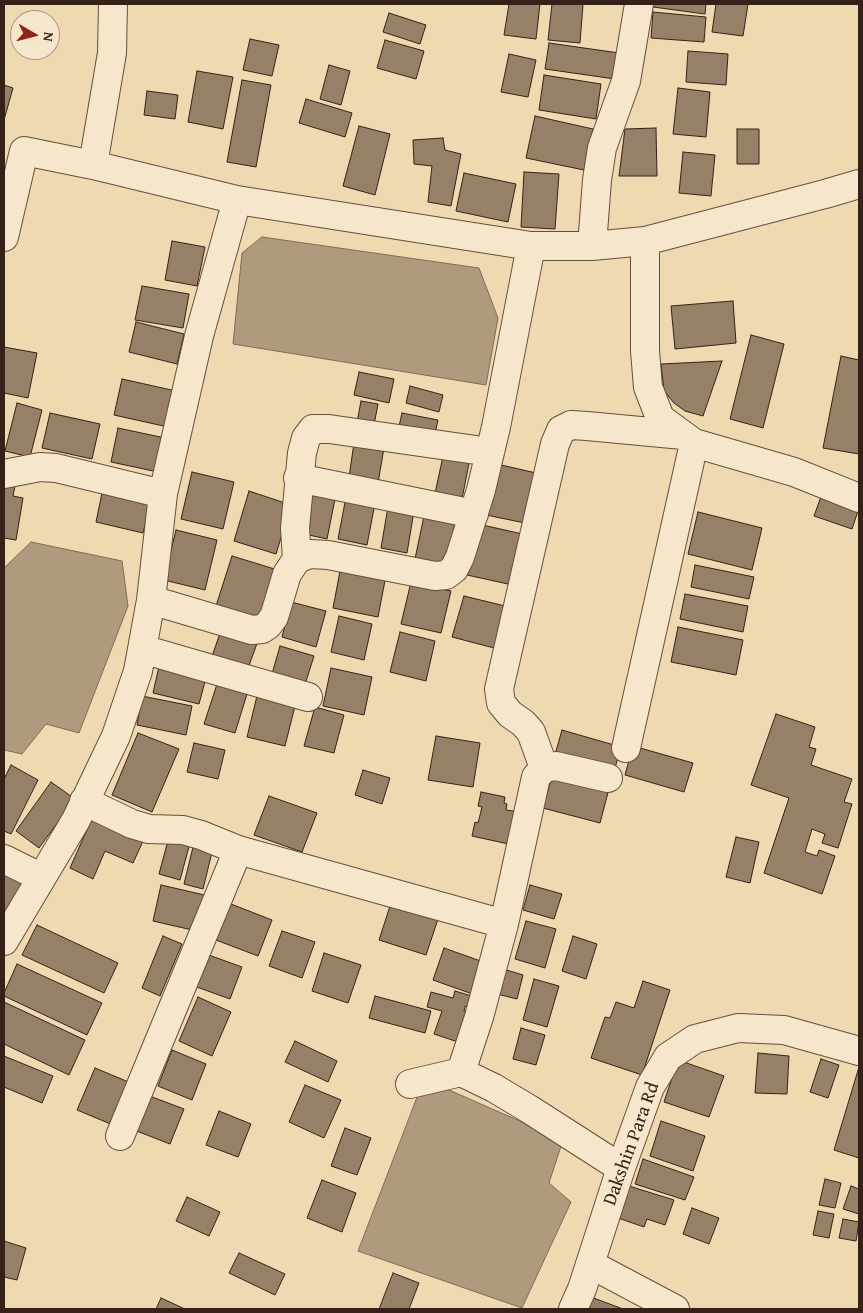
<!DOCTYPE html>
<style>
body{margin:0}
#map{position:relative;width:863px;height:1313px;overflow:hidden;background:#efd9b1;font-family:"Gentium Book Plus",serif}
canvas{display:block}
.frame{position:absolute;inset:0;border:5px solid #352118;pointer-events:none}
.north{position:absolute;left:10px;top:10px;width:50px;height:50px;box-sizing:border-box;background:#f5e6cc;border:1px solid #a89784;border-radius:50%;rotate:98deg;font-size:14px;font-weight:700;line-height:20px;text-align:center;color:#352118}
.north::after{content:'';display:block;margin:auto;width:18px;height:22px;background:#8f2418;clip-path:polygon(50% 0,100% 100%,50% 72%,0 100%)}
</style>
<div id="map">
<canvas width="863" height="1313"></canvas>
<div class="frame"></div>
<div class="north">N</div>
</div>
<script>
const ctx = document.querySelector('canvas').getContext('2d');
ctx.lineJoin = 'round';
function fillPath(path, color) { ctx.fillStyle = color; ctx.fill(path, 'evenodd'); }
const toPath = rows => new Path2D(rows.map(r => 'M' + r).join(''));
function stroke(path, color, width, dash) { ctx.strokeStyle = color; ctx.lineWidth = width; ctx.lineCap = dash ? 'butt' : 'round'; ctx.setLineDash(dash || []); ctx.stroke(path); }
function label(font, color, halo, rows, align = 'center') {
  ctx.font = font + ' "Gentium Book Plus",serif'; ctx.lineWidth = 4; ctx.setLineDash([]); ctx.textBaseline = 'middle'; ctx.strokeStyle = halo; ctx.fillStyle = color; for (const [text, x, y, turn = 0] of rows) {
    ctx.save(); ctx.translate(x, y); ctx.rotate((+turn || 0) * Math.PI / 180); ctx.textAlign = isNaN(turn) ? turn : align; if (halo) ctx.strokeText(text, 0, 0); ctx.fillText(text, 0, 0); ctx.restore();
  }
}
const water = toPath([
 [262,237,479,268,498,318,486,385,233,344,242,253,262,237],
 [31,542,122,561,128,606,79,733,46,724,22,754,4,750,4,568,31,542],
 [424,1079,563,1140,549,1183,571,1202,522,1308,358,1251,424,1079]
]);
fillPath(water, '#b09a7d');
stroke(water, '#7f6a55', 1);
const building = toPath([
 [509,4,540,4,536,39,504,35,509,4],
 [552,4,583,4,580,43,548,40,552,4],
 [653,4,706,4,705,14,653,7,653,4],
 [716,4,748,4,743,36,712,32,716,4],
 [653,12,706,17,704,42,651,38,653,12],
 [389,13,426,25,420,44,383,32,389,13],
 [250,39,279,45,272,76,243,70,250,39],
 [385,40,424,51,416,79,377,68,385,40],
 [549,43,626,54,622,80,545,69,549,43],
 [688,51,728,54,726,85,686,82,688,51],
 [509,54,536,60,528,97,501,92,509,54],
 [329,65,350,71,341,105,320,99,329,65],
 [197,71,233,77,223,129,188,122,197,71],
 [544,75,601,84,596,119,539,110,544,75],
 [242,80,271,85,256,167,227,162,242,80],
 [4,85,13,88,4,120,4,85],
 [678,88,710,92,706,137,673,134,678,88],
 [147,91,178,95,175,119,144,115,147,91],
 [306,99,352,113,345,137,299,123,306,99],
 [535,116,593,129,584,170,526,158,535,116],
 [359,126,390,134,375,195,343,186,359,126],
 [656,128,657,176,619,176,625,129,656,128],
 [737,129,759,129,759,164,737,164,737,129],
 [443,138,445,150,461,154,451,206,428,202,432,166,414,164,413,140,443,138],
 [683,152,715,155,711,196,679,193,683,152],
 [524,172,559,174,555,229,521,227,524,172],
 [464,173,516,184,508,222,456,211,464,173],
 [172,241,205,247,197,286,165,280,172,241],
 [142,286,189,294,183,328,135,320,142,286],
 [733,301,736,343,675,349,671,306,733,301],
 [136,322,184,334,177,364,129,352,136,322],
 [751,335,784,344,763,428,730,419,751,335],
 [4,347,37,353,28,398,4,393,4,347],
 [841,356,859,360,859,454,823,448,841,356],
 [722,361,703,416,685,411,674,403,664,391,661,364,722,361],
 [359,372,394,379,389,403,354,395,359,372],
 [122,379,176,391,168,427,114,415,122,379],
 [410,386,443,395,439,412,406,403,410,386],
 [361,401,378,404,373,430,356,428,361,401],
 [17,403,42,410,30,457,5,451,17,403],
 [50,413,100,424,92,459,42,448,50,413],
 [402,413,438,420,434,438,398,431,402,413],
 [118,428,165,438,158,472,111,462,118,428],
 [354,443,384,448,377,489,348,484,354,443],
 [445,447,471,453,461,504,434,498,445,447],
 [497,464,536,473,525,523,486,515,497,464],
 [192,472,234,482,223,529,181,519,192,472],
 [4,483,15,486,13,496,23,498,16,540,4,538,4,483],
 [310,484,337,489,327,539,300,533,310,484],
 [103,488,151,499,143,533,96,522,103,488],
 [249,491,291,505,276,554,234,541,249,491],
 [823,491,859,508,852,529,814,516,823,491],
 [347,492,376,498,367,545,338,539,347,492],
 [389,501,415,505,407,553,381,548,389,501],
 [425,511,456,518,447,565,415,559,425,511],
 [698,512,762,528,752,570,688,554,698,512],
 [478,524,527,535,517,586,467,575,478,524],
 [176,530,217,540,205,590,164,580,176,530],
 [232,556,281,571,266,621,216,606,232,556],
 [342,561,387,570,378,617,333,608,342,561],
 [695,565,754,577,749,599,691,587,695,565],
 [411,582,451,591,441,633,401,624,411,582],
 [685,594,748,606,743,632,680,619,685,594],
 [464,596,505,606,494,648,452,637,464,596],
 [291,602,326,611,316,647,282,637,291,602],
 [339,616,372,624,364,660,331,652,339,616],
 [223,625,259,638,247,671,211,659,223,625],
 [678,627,743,640,736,675,671,662,678,627],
 [400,632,435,641,426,681,390,672,400,632],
 [280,646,314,656,303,691,270,681,280,646],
 [160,662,207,674,199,704,153,693,160,662],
 [331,668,372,677,364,715,323,706,331,668],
 [220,675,250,684,235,733,204,724,220,675],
 [142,696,192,706,186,735,137,725,142,696],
 [257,696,295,706,285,746,247,737,257,696],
 [315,707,344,715,334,753,304,746,315,707],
 [776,714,815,727,809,747,816,749,811,765,852,779,844,802,852,804,838,848,822,843,825,834,812,829,805,852,817,856,819,850,835,856,822,894,764,873,789,798,751,785,776,714],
 [562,730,621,747,613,775,554,758,562,730],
 [138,733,179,749,152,812,112,795,138,733],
 [436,736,480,743,473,787,428,780,436,736],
 [194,743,225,750,218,779,187,772,194,743],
 [633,746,693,763,684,792,625,775,633,746],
 [11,765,38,780,11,834,4,831,4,779,11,765],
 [554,769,610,785,600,823,543,808,554,769],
 [363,770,390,778,382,804,355,795,363,770],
 [51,782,75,799,39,848,16,831,51,782],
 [481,792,505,797,504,803,507,804,506,810,520,812,513,845,472,836,475,822,478,823,482,807,478,806,481,792],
 [269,796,317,813,302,852,254,835,269,796],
 [93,816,144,839,133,863,105,851,93,879,70,868,93,816],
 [170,833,191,839,180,880,159,874,170,833],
 [736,837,759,842,750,883,726,877,736,837],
 [195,839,214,844,203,889,184,884,195,839],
 [7,869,31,881,4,932,4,875,7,869],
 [161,885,209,896,201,932,153,921,161,885],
 [530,885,562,894,554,919,523,910,530,885],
 [393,897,440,913,426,955,379,940,393,897],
 [231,904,272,920,258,956,216,940,231,904],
 [526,921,556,929,545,968,515,959,526,921],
 [37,925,118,963,104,993,22,955,37,925],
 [282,931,315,942,302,978,269,966,282,931],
 [163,936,182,944,160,996,142,988,163,936],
 [573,936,597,944,586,979,562,971,573,936],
 [444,948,489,964,478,996,433,980,444,948],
 [324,953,361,965,348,1003,312,991,324,953],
 [206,954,242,967,230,999,194,986,206,954],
 [17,964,102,1003,87,1035,4,996,4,993,17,964],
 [500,968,523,975,517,999,493,993,500,968],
 [534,979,559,986,547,1027,523,1020,534,979],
 [643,981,670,990,642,1075,591,1058,605,1017,610,1018,616,1002,634,1008,643,981],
 [455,991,475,997,472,1008,465,1006,464,1011,470,1013,461,1043,434,1034,442,1011,427,1007,431,992,453,998,455,991],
 [375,996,431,1011,425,1033,369,1018,375,996],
 [198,997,231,1012,212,1056,179,1041,198,997],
 [4,1002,85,1040,69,1075,4,1044,4,1002],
 [521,1028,545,1035,536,1065,513,1059,521,1028],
 [295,1041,337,1061,328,1082,285,1062,295,1041],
 [172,1050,206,1064,192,1100,158,1086,172,1050],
 [758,1053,789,1056,787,1094,755,1093,758,1053],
 [4,1056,53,1076,42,1103,4,1087,4,1056],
 [821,1059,839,1065,828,1098,810,1092,821,1059],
 [678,1060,724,1076,709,1117,664,1102,678,1060],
 [859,1067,859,1158,834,1150,859,1067],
 [95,1068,131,1083,113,1125,77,1110,95,1068],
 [305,1085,341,1100,324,1138,289,1122,305,1085],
 [147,1095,184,1109,170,1144,134,1130,147,1095],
 [219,1111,251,1124,238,1157,206,1145,219,1111],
 [661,1121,705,1136,693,1171,650,1156,661,1121],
 [345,1128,371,1138,357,1175,331,1166,345,1128],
 [643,1159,694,1177,685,1200,635,1184,643,1159],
 [825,1179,841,1183,835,1208,819,1205,825,1179],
 [322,1180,356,1193,342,1232,307,1218,322,1180],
 [629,1186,674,1200,665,1225,647,1219,644,1227,618,1218,629,1186],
 [851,1186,859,1189,859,1214,843,1209,851,1186],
 [187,1197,220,1212,209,1236,176,1221,187,1197],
 [692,1208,719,1218,709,1244,683,1234,692,1208],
 [818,1211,834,1214,829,1238,813,1235,818,1211],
 [843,1219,859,1222,856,1241,839,1238,843,1219],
 [4,1241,26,1248,17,1280,4,1277,4,1241],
 [239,1253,285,1274,275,1295,229,1273,239,1253],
 [393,1273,419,1283,409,1309,379,1309,393,1273],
 [591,1297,623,1309,586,1309,591,1297],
 [161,1298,185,1309,156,1309,161,1298]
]);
fillPath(building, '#968168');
stroke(building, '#352118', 1);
const minor = toPath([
 [93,165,112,53,113,4],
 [859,184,825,194,645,241,645,351,648,387,660,418,694,443,794,472,859,498],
 [4,237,24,151,93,165,237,200],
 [592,246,597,180,602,148,626,81,639,4],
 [4,474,40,467,56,468,163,494],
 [298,478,474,514],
 [297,559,295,528,302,453,306,438,313,429,329,429,490,452],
 [151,600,252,630,262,629,268,625,274,617,287,574,297,559,310,554,328,555,435,576,446,575,454,569,460,557,481,490,496,427,531,246],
 [142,649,308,697],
 [626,748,694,443],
 [544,768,531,732,523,723,510,714,501,703,499,689,555,444,561,430,571,425,587,426,683,435],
 [84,801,132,824,149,829,183,830,201,835,238,850,504,924],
 [4,859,40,877],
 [4,941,76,820,116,736,138,671,151,600,163,494,199,336,237,200,531,246,592,246,645,241],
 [461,1072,479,1017,504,924,536,777,544,768,556,766,608,778],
 [410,1084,461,1072,494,1088,529,1109,621,1168],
 [120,1136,238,850],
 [590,1264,675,1309],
 [573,1309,582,1289,621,1168,650,1087,668,1057,695,1039,738,1028,784,1030,859,1051]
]);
stroke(minor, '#644f3e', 30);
stroke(minor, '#f5e6cc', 28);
label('19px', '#352118', '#f5e6cc', [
 ["Dakshin Para Rd",632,1144,-70]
]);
</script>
